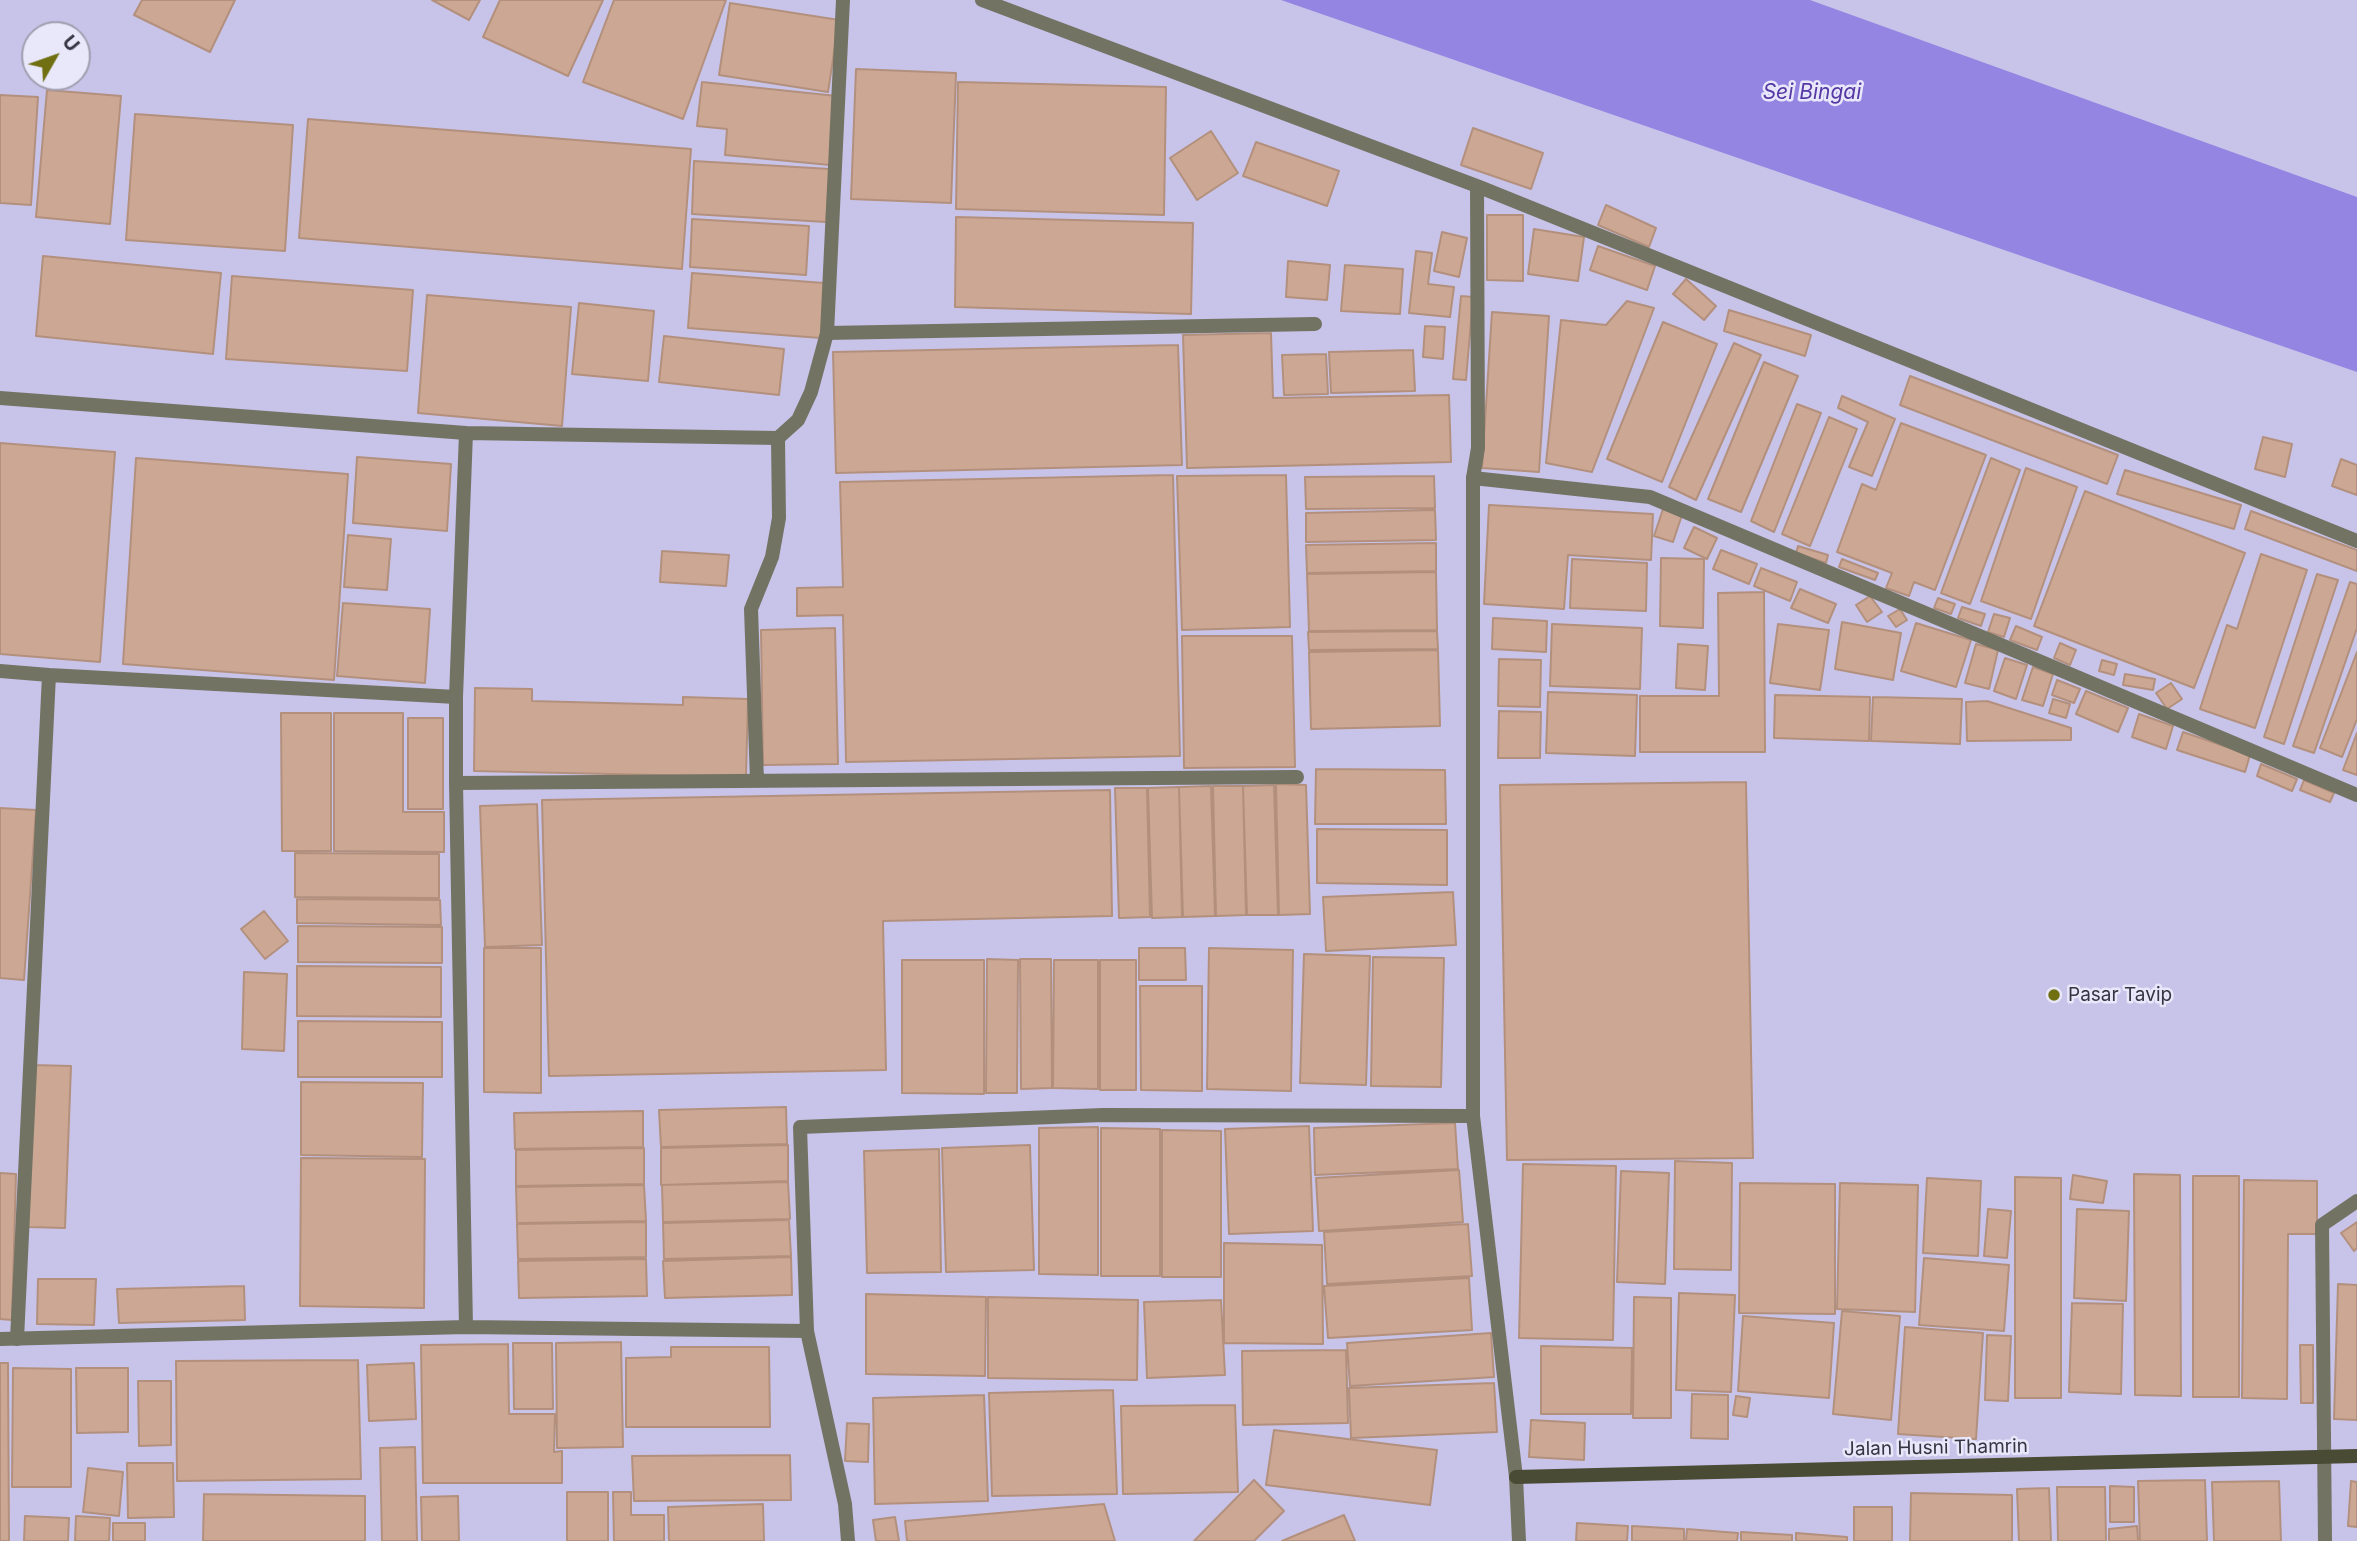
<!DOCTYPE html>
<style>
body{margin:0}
#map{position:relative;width:2357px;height:1541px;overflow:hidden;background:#c8c4e9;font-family:Inter,sans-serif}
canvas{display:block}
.north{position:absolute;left:21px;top:21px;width:70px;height:70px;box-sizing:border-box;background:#e9e7fa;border:2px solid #a19fb0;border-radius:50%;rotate:50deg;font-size:19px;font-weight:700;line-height:28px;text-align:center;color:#353442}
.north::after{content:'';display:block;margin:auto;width:24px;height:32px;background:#707013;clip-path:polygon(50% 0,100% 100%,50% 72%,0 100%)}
</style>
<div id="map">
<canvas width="2357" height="1541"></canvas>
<div class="north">U</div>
</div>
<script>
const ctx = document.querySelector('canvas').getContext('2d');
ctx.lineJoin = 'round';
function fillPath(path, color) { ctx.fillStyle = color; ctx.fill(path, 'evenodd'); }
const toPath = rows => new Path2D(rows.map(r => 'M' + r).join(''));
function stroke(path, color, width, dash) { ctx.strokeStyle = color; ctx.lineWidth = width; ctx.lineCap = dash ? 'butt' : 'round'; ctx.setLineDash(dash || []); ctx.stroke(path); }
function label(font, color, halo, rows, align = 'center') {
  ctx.font = font + ' Inter,sans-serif'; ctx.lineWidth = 5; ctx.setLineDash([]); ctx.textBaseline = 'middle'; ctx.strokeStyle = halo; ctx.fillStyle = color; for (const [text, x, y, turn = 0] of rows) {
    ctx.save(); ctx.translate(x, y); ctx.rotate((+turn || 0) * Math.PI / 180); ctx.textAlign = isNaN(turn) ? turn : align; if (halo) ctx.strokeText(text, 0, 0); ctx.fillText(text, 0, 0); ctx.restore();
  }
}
fillPath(toPath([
 [1281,0,1810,0,2357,197,2357,372]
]), '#9485e2');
const building = toPath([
 [142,0,235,0,210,52,134,15,142,0],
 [432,0,480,0,469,20,432,0],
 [500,0,603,0,568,76,483,37,500,0],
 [614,0,726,0,683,119,583,82,614,0],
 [730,3,839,20,828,92,719,75,730,3],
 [856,69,956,73,951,203,851,199,856,69],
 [702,82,837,96,830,165,725,155,727,129,697,126,702,82],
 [958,82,1166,87,1164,215,956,209,958,82],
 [47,90,121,96,110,224,36,217,47,90],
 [0,95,38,97,31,205,0,203,0,95],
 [135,114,293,125,285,251,126,240,135,114],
 [308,119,691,149,682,269,299,238,308,119],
 [1473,128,1543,153,1531,189,1461,165,1473,128],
 [1211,131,1238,173,1197,200,1170,158,1211,131],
 [1256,142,1339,171,1327,206,1243,176,1256,142],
 [694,161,830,169,826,222,692,214,694,161],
 [1606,205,1656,228,1649,247,1598,225,1606,205],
 [1487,215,1523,215,1523,281,1487,280,1487,215],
 [956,217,1193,223,1191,314,955,307,956,217],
 [692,219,809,226,806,275,690,267,692,219],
 [1534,229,1584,237,1578,281,1528,274,1534,229],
 [1442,232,1467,238,1459,277,1434,271,1442,232],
 [1598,246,1655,266,1647,290,1590,270,1598,246],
 [1416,251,1432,253,1428,284,1454,287,1450,317,1409,313,1416,251],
 [43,256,221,273,213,354,36,336,43,256],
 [1288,261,1330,265,1327,300,1286,297,1288,261],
 [1345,265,1403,269,1400,314,1341,311,1345,265],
 [692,273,824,283,821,338,688,328,692,273],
 [232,276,413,290,407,371,226,359,232,276],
 [1686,279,1716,306,1704,320,1673,294,1686,279],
 [427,295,571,307,562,426,418,413,427,295],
 [1461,296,1473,297,1466,380,1453,379,1461,296],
 [1627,301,1654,308,1592,472,1546,463,1561,320,1606,325,1627,301],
 [579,303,654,311,648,381,572,374,579,303],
 [1729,310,1811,335,1805,356,1724,331,1729,310],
 [1492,312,1549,316,1539,472,1482,468,1492,312],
 [1663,322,1717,344,1662,482,1607,459,1663,322],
 [1425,326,1445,327,1443,359,1423,357,1425,326],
 [1271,333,1273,398,1449,395,1451,462,1187,468,1183,335,1271,333],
 [664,336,784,349,779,395,659,382,664,336],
 [1734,343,1761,355,1696,500,1669,487,1734,343],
 [1178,345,1182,465,836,473,833,352,1178,345],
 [1413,350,1415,391,1331,393,1329,352,1413,350],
 [1326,354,1328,394,1284,395,1282,355,1326,354],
 [1764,362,1798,376,1741,512,1708,499,1764,362],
 [1910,376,2118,455,2107,484,1900,405,1910,376],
 [1842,396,1895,419,1872,476,1849,467,1868,422,1838,408,1842,396],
 [1797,404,1821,413,1774,532,1751,521,1797,404],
 [1829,417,1857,429,1810,546,1782,534,1829,417],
 [1901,423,1986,455,1935,590,1914,582,1909,596,1886,588,1892,573,1837,552,1862,484,1876,490,1901,423],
 [2263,437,2292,444,2285,477,2255,469,2263,437],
 [0,443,115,452,100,662,0,654,0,443],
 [357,457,451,464,447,531,353,523,357,457],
 [136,458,348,474,334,680,123,664,136,458],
 [1991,458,2020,470,1970,604,1941,593,1991,458],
 [2341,459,2357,465,2357,495,2332,486,2341,459],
 [2026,468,2077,487,2031,619,1981,601,2026,468],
 [2125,470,2241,505,2234,529,2117,494,2125,470],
 [1173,475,1180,756,846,762,843,615,797,616,797,588,843,587,840,482,1173,475],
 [1286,475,1290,627,1182,630,1177,476,1286,475],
 [1434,476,1435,508,1306,509,1305,477,1434,476],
 [2085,491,2245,553,2194,688,2034,626,2085,491],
 [1489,505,1653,514,1651,560,1568,555,1564,609,1484,604,1489,505],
 [1663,509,1682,515,1673,542,1654,536,1663,509],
 [1435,510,1436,540,1306,542,1306,513,1435,510],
 [2251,511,2357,550,2357,571,2245,529,2251,511],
 [1694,527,1717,538,1707,559,1684,548,1694,527],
 [348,535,391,539,387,590,344,587,348,535],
 [1436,543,1436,571,1307,573,1306,545,1436,543],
 [1798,546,1828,555,1826,563,1796,553,1798,546],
 [1721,550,1757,564,1749,584,1713,569,1721,550],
 [662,551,729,555,726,586,660,582,662,551],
 [2261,554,2307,570,2255,728,2200,709,2227,625,2237,629,2261,554],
 [1661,558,1704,559,1703,628,1660,626,1661,558],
 [1572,559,1647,563,1646,611,1570,608,1572,559],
 [1842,559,1878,573,1875,580,1839,567,1842,559],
 [1761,568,1797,582,1790,601,1754,586,1761,568],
 [1436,572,1437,630,1309,631,1307,574,1436,572],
 [2317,574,2338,580,2284,744,2264,737,2317,574],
 [2350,582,2357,584,2357,628,2314,753,2293,746,2350,582],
 [1800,589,1836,604,1828,623,1791,608,1800,589],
 [1764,592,1765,752,1640,752,1640,696,1719,696,1718,593,1764,592],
 [1870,596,1882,612,1867,622,1856,605,1870,596],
 [1938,598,1955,604,1951,614,1934,608,1938,598],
 [343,603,430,609,425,683,337,676,343,603],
 [1962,607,1985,614,1981,626,1958,618,1962,607],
 [1900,609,1907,620,1896,627,1888,616,1900,609],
 [1994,614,2010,618,2004,637,1988,632,1994,614],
 [1493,618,1547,621,1546,652,1492,649,1493,618],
 [1842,622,1901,633,1893,680,1835,669,1842,622],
 [1916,623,1971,640,1956,687,1901,671,1916,623],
 [1552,624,1642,628,1640,689,1550,686,1552,624],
 [1778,624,1829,630,1820,690,1770,683,1778,624],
 [2016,626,2042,637,2037,650,2010,640,2016,626],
 [835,628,838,764,763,765,761,630,835,628],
 [1437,631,1438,649,1309,650,1308,632,1437,631],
 [1182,636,1292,636,1295,767,1184,768,1182,636],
 [2060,643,2076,650,2070,665,2054,658,2060,643],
 [1678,644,1708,646,1705,690,1676,688,1678,644],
 [1976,644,1998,650,1989,689,1965,683,1976,644],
 [1438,650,1440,726,1311,729,1309,652,1438,650],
 [2357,652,2357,719,2342,757,2320,748,2357,652],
 [2005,658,2027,665,2016,699,1994,691,2005,658],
 [1499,659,1541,660,1540,707,1498,706,1499,659],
 [2102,660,2117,664,2114,675,2099,671,2102,660],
 [2033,667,2053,674,2043,706,2022,700,2033,667],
 [2125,674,2155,679,2153,690,2123,685,2125,674],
 [2057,680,2080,689,2074,703,2052,695,2057,680],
 [2171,683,2182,699,2167,709,2156,693,2171,683],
 [475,688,532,689,532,701,683,705,683,697,748,699,746,777,474,771,475,688],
 [2086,691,2128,708,2118,732,2076,714,2086,691],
 [1548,692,1637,695,1635,756,1546,753,1548,692],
 [1775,695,1870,697,1869,741,1774,738,1775,695],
 [1873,697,1962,699,1960,744,1871,741,1873,697],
 [2053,699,2070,704,2066,718,2049,713,2053,699],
 [1987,701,2071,728,2071,740,1967,741,1966,702,1987,701],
 [1499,711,1541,712,1540,758,1498,758,1499,711],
 [281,713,331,713,331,851,282,851,281,713],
 [334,713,403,713,403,812,444,812,444,852,334,851,334,713],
 [2139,714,2173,726,2166,749,2132,737,2139,714],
 [408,718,443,718,443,809,408,809,408,718],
 [2183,732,2250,755,2245,772,2177,750,2183,732],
 [2357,733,2357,775,2343,770,2357,733],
 [2261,764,2297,779,2292,791,2257,776,2261,764],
 [1316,769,1445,770,1446,824,1315,824,1316,769],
 [2304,780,2334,793,2330,802,2300,790,2304,780],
 [1746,782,1753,1158,1507,1160,1500,785,1746,782],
 [1276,784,1306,785,1310,914,1279,915,1276,784],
 [1274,785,1278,915,1247,915,1243,786,1274,785],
 [1211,786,1215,916,1183,917,1179,787,1211,786],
 [1213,786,1243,786,1246,915,1216,916,1213,786],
 [1179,787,1182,917,1152,918,1148,788,1179,787],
 [1115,788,1147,788,1150,917,1119,918,1115,788],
 [1110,790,1112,916,883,921,886,1070,549,1076,542,800,1110,790],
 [537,804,542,945,485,947,480,806,537,804],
 [0,808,36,810,24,980,0,978,0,808],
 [1317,829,1447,830,1447,885,1317,883,1317,829],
 [295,853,439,854,439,898,295,897,295,853],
 [1453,892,1456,945,1326,951,1323,897,1453,892],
 [297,899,440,900,441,925,297,923,297,899],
 [264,911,288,941,265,959,241,929,264,911],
 [298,926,442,927,442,963,298,962,298,926],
 [484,948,541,948,541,1093,484,1092,484,948],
 [1139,948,1185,948,1186,980,1139,980,1139,948],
 [1209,948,1293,950,1291,1091,1207,1089,1209,948],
 [1304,954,1370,956,1366,1085,1300,1083,1304,954],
 [1373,957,1444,958,1441,1087,1371,1086,1373,957],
 [987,959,1018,960,1017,1093,986,1093,987,959],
 [1020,959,1051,959,1052,1088,1021,1089,1020,959],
 [902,960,984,960,984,1094,902,1093,902,960],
 [1054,960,1098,960,1098,1089,1053,1088,1054,960],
 [1100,960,1136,960,1136,1090,1100,1090,1100,960],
 [297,966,441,967,441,1017,297,1016,297,966],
 [244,972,287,974,284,1051,242,1049,244,972],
 [1140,986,1202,986,1202,1091,1141,1090,1140,986],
 [298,1021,442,1022,442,1077,298,1077,298,1021],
 [34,1065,71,1066,65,1228,28,1227,34,1065],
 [301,1082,423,1083,422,1157,301,1155,301,1082],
 [786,1107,787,1144,661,1147,659,1110,786,1107],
 [643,1111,643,1147,515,1149,514,1113,643,1111],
 [1455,1123,1458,1169,1315,1175,1314,1128,1455,1123],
 [1309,1126,1313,1231,1229,1234,1225,1129,1309,1126],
 [1098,1127,1098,1275,1039,1274,1039,1128,1098,1127],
 [1101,1128,1160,1129,1160,1276,1101,1276,1101,1128],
 [1162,1130,1221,1131,1221,1277,1162,1277,1162,1130],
 [788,1145,788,1181,661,1185,661,1148,788,1145],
 [1030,1145,1034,1270,946,1272,942,1148,1030,1145],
 [644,1148,644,1184,516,1186,516,1150,644,1148],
 [939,1149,941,1272,867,1273,864,1151,939,1149],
 [301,1158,425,1159,424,1308,300,1306,301,1158],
 [1675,1161,1732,1163,1731,1270,1674,1269,1675,1161],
 [1523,1164,1616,1166,1613,1340,1519,1338,1523,1164],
 [1459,1170,1463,1222,1319,1231,1316,1178,1459,1170],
 [1621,1171,1669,1173,1665,1284,1617,1282,1621,1171],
 [0,1173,16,1174,12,1320,0,1319,0,1173],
 [2134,1174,2180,1175,2181,1396,2135,1395,2134,1174],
 [2073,1175,2107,1181,2103,1203,2070,1199,2073,1175],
 [2193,1176,2239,1176,2239,1397,2193,1397,2193,1176],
 [2015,1177,2061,1178,2061,1398,2015,1398,2015,1177],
 [1927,1178,1981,1181,1978,1256,1923,1253,1927,1178],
 [2244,1180,2317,1181,2317,1234,2288,1234,2287,1399,2242,1398,2244,1180],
 [788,1182,790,1219,663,1222,662,1185,788,1182],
 [1740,1183,1835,1184,1835,1314,1739,1313,1740,1183],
 [1840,1183,1918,1185,1915,1312,1837,1309,1840,1183],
 [644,1185,646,1221,517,1223,516,1187,644,1185],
 [1988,1209,2011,1211,2007,1258,1984,1256,1988,1209],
 [2077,1209,2129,1211,2126,1301,2074,1298,2077,1209],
 [789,1220,791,1256,664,1259,663,1223,789,1220],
 [646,1222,646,1257,518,1259,517,1224,646,1222],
 [2357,1222,2357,1248,2354,1251,2341,1233,2357,1222],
 [1468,1224,1472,1276,1327,1284,1324,1232,1468,1224],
 [1224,1243,1322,1245,1323,1344,1224,1343,1224,1243],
 [791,1257,792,1295,665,1298,663,1261,791,1257],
 [1924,1258,2009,1265,2004,1331,1919,1325,1924,1258],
 [646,1259,647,1296,519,1298,518,1261,646,1259],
 [1469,1278,1472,1330,1328,1338,1324,1286,1469,1278],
 [38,1279,96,1279,94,1325,37,1324,38,1279],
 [2338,1284,2357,1285,2357,1420,2334,1419,2338,1284],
 [244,1286,245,1320,119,1323,117,1289,244,1286],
 [1679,1293,1735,1295,1731,1392,1676,1390,1679,1293],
 [866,1294,986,1297,985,1376,866,1374,866,1294],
 [988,1297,1138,1300,1137,1380,988,1378,988,1297],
 [1634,1297,1671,1298,1671,1418,1633,1418,1634,1297],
 [1221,1300,1225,1375,1147,1378,1144,1302,1221,1300],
 [2072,1303,2123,1304,2121,1394,2069,1392,2072,1303],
 [1842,1311,1900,1316,1891,1420,1833,1414,1842,1311],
 [1743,1316,1834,1323,1829,1398,1738,1391,1743,1316],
 [1905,1327,1983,1333,1976,1439,1898,1434,1905,1327],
 [1491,1333,1494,1377,1350,1386,1347,1343,1491,1333],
 [1987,1335,2011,1336,2008,1401,1985,1400,1987,1335],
 [621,1342,623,1447,557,1448,556,1343,621,1342],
 [513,1343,552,1343,553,1409,514,1409,513,1343],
 [508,1344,509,1414,555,1414,554,1452,562,1451,562,1483,423,1483,421,1345,508,1344],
 [2300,1345,2313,1345,2313,1403,2301,1403,2300,1345],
 [1541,1346,1632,1348,1631,1414,1541,1414,1541,1346],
 [671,1347,769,1347,770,1427,626,1427,626,1358,671,1357,671,1347],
 [1346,1350,1348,1423,1243,1425,1242,1351,1346,1350],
 [358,1360,361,1479,177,1481,176,1361,358,1360],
 [0,1363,8,1363,9,1541,0,1541,0,1363],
 [414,1363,416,1419,369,1421,367,1365,414,1363],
 [13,1368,71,1369,71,1487,12,1487,13,1368],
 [76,1368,128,1368,128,1432,77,1433,76,1368],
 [138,1381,171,1381,171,1445,139,1446,138,1381],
 [1494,1383,1497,1432,1351,1438,1349,1388,1494,1383],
 [1113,1390,1117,1494,992,1496,989,1393,1113,1390],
 [1692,1394,1728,1395,1728,1439,1691,1438,1692,1394],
 [984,1395,988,1501,875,1504,873,1398,984,1395],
 [1736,1396,1750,1398,1747,1417,1733,1415,1736,1396],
 [1235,1405,1238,1492,1123,1494,1121,1406,1235,1405],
 [1531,1420,1585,1423,1584,1460,1529,1457,1531,1420],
 [847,1423,869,1424,868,1462,845,1461,847,1423],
 [1274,1430,1437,1450,1430,1505,1266,1485,1274,1430],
 [415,1447,417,1541,382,1541,380,1448,415,1447],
 [790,1455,791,1500,634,1501,632,1456,790,1455],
 [127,1463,173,1463,174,1517,128,1518,127,1463],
 [88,1468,123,1472,119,1516,83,1512,88,1468],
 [1254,1480,1284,1511,1254,1541,1194,1541,1254,1480],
 [2205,1480,2207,1541,2140,1541,2138,1481,2205,1480],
 [2279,1481,2281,1541,2214,1541,2212,1482,2279,1481],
 [2351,1481,2357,1482,2357,1527,2348,1526,2351,1481],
 [2110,1486,2134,1487,2134,1522,2110,1522,2110,1486],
 [2057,1487,2105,1487,2106,1541,2058,1541,2057,1487],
 [2049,1488,2051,1541,2019,1541,2017,1489,2049,1488],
 [567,1492,608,1492,608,1541,567,1541,567,1492],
 [613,1492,631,1492,631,1515,664,1515,664,1541,614,1541,613,1492],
 [1911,1493,2012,1495,2012,1541,1910,1541,1911,1493],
 [204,1494,365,1496,365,1541,203,1541,204,1494],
 [458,1496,459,1541,422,1541,421,1497,458,1496],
 [763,1504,764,1541,669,1541,668,1507,763,1504],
 [1104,1504,1115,1541,907,1541,905,1521,1104,1504],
 [1854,1507,1892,1507,1892,1541,1854,1541,1854,1507],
 [1344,1515,1355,1541,1282,1541,1344,1515],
 [25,1516,69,1518,68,1541,24,1541,25,1516],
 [76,1516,110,1518,109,1541,75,1541,76,1516],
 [895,1517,899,1541,876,1541,873,1520,895,1517],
 [113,1523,145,1523,145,1541,113,1541,113,1523],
 [1577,1523,1628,1526,1627,1541,1576,1541,1577,1523],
 [1632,1526,1684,1529,1684,1541,1632,1541,1632,1526],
 [2137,1526,2138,1541,2109,1541,2109,1529,2137,1526],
 [1687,1529,1738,1533,1737,1541,1686,1541,1687,1529],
 [1741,1532,1792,1535,1792,1541,1741,1541,1741,1532],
 [1796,1533,1847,1537,1847,1541,1796,1541,1796,1533]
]);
fillPath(building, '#cca894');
stroke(building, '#b3907d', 2);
stroke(toPath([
 [982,0,1477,186,2357,541],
 [1477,186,1478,448,1473,478,1473,1116,1516,1477],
 [827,333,1315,324],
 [0,671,49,675],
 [757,781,751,609,772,557,779,518,778,438],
 [456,783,1297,777],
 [807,1331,800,1127,1103,1115,1473,1116],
 [17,1339,49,675,456,697]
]), '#737364', 14);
stroke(toPath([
 [0,398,466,433],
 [1473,478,1650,497,2357,795],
 [466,1327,456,783,456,697,466,433,778,438,798,420,811,392,827,333,843,0],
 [0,1339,466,1327,807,1331,845,1504,848,1541],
 [1516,1477,1519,1541],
 [2325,1541,2322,1225,2357,1201]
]), '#737364', 14);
stroke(toPath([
 [1516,1477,2357,1456]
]), '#4a4b35', 14);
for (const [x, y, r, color] of [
 [2054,995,7,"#707013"]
]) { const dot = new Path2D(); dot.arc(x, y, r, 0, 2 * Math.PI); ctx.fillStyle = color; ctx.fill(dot); stroke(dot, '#e9e7fa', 2.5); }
label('19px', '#353442', '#e9e7fa', [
 ["Pasar Tavip",2068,995]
], 'left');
label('19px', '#353442', '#e9e7fa', [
 ["Jalan Husni Thamrin",1936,1448,-1]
]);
label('italic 21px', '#5539a5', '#e9e7fa', [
 ["Sei Bingai",1812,93]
]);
</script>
